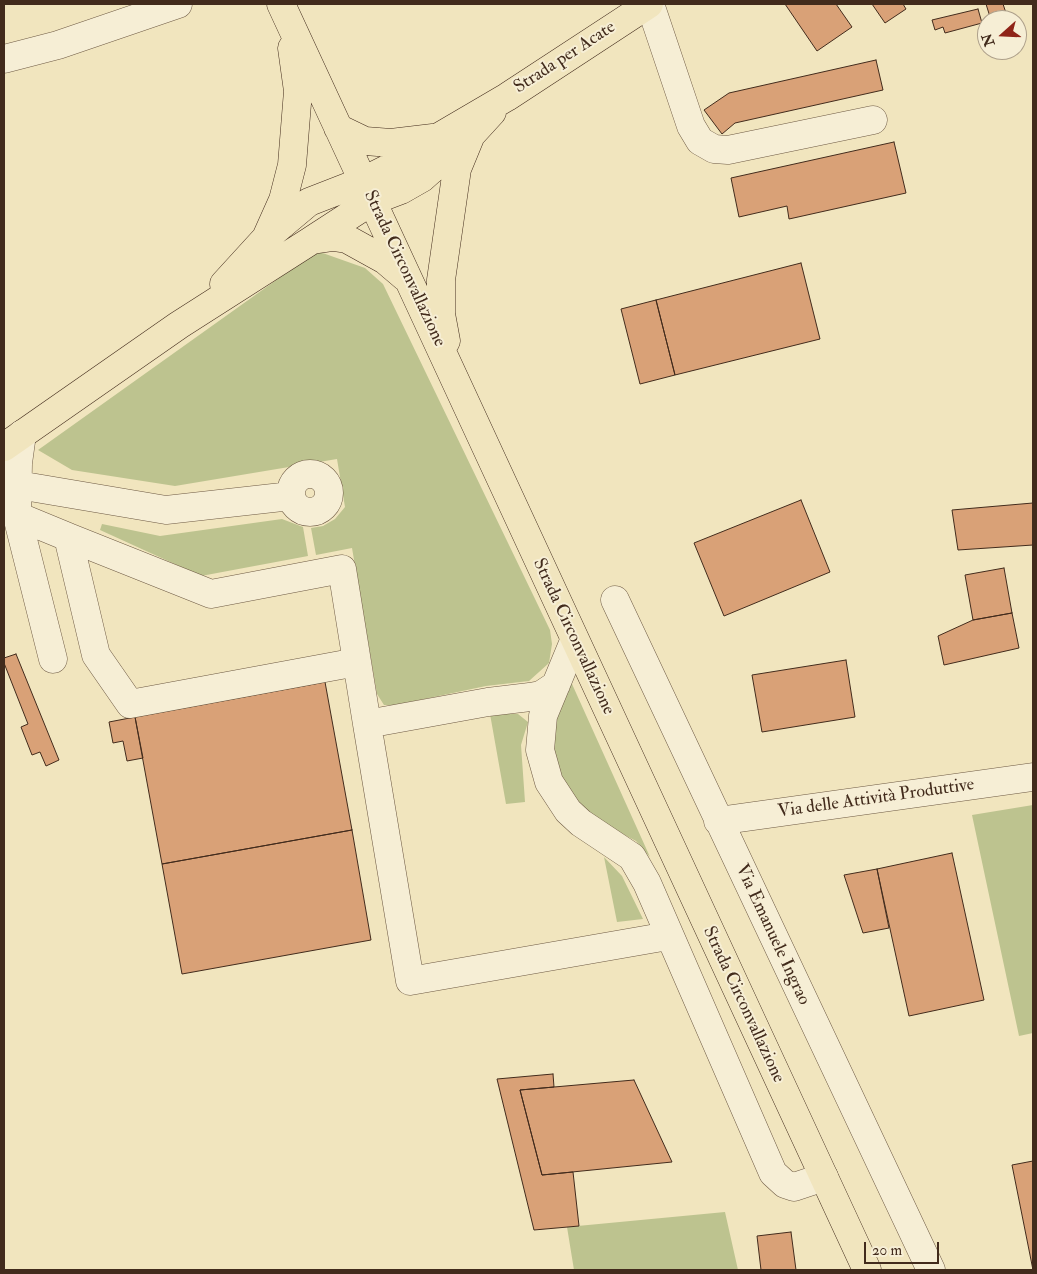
<!DOCTYPE html>
<meta charset="utf-8">
<style>
body{margin:0}
#map{position:relative;width:1037px;height:1274px;overflow:hidden;background:#f1e5be;font-family:"IM FELL Double Pica",serif}
canvas{display:block}
.frame{position:absolute;inset:0;border:5px solid #422b1c;pointer-events:none}
.north{position:absolute;left:977px;top:10px;width:50px;height:50px;box-sizing:border-box;background:#f6eed5;border:1px solid #aea08b;border-radius:50%;rotate:250deg;font-size:14px;font-weight:700;line-height:20px;text-align:center;color:#422b1c}
.north::after{content:'';display:block;margin:auto;width:18px;height:22px;background:#8f2418;clip-path:polygon(50% 0,100% 100%,50% 72%,0 100%)}
.scale{position:absolute;left:864px;top:1242px;width:75px;height:22px;box-sizing:border-box;border:2px solid #422b1c;border-top:0;padding-left:6px;font-size:15px;line-height:18px;white-space:nowrap;color:#422b1c;-webkit-text-stroke:4px #f6eed5;paint-order:stroke}
</style>
<div id="map">
<canvas width="1037" height="1274"></canvas>
<div class="frame"></div>
<div class="north">N</div>
<div class="scale">20 m</div>
</div>
<script>
const ctx = document.querySelector('canvas').getContext('2d');
ctx.lineJoin = 'round';
function fillPath(path, color) { ctx.fillStyle = color; ctx.fill(path, 'evenodd'); }
const toPath = rows => new Path2D(rows.map(r => 'M' + r).join(''));
function stroke(path, color, width, dash) { ctx.strokeStyle = color; ctx.lineWidth = width; ctx.lineCap = dash ? 'butt' : 'round'; ctx.setLineDash(dash || []); ctx.stroke(path); }
function label(font, color, halo, rows, align = 'center') {
  ctx.font = font + ' "IM FELL Double Pica",serif'; ctx.lineWidth = 4; ctx.setLineDash([]); ctx.textBaseline = 'middle'; ctx.strokeStyle = halo; ctx.fillStyle = color; for (const [text, x, y, turn = 0] of rows) {
    ctx.save(); ctx.translate(x, y); ctx.rotate((+turn || 0) * Math.PI / 180); ctx.textAlign = isNaN(turn) ? turn : align; if (halo) ctx.strokeText(text, 0, 0); ctx.fillText(text, 0, 0); ctx.restore();
  }
}
fillPath(toPath([
 [317,251,365,268,383,284,550,630,552,644,549,663,529,681,486,686,396,705,384,705,377,694,352,548,316,555,311,528,323,526,335,519,345,507,337,459,175,486,72,470,38,450],
 [282,519,303,527,308,556,201,576,100,530,102,524,160,536],
 [566,683,572,684,650,857,636,841,600,822,574,803,554,763,553,735],
 [490,714,518,714,528,722,521,745,525,802,506,804],
 [1033,805,1033,1033,1019,1036,972,815],
 [604,857,622,876,643,919,617,922],
 [725,1212,738,1270,574,1270,567,1227]
]), '#bdc38f');
const building = toPath([
 [785,4,836,4,852,27,817,51,785,4],
 [872,4,903,4,906,9,885,23,872,4],
 [986,4,1003,4,1007,16,991,20,986,4],
 [978,9,982,23,945,33,943,27,935,30,932,20,978,9],
 [876,60,883,90,735,123,722,134,704,110,729,93,876,60],
 [894,142,906,193,789,219,787,206,739,217,731,178,894,142],
 [801,263,820,339,675,375,656,300,801,263],
 [656,300,675,375,640,384,621,309,656,300],
 [801,500,830,572,724,616,694,543,801,500],
 [1033,503,1033,545,958,550,952,510,1033,503],
 [1004,568,1012,613,973,620,965,575,1004,568],
 [1012,613,1019,648,944,665,938,636,973,620,1012,613],
 [16,654,59,760,46,766,40,752,32,755,21,727,28,724,4,663,4,658,16,654],
 [846,660,855,717,762,732,752,675,846,660],
 [325,682,352,830,162,864,135,717,325,682],
 [135,717,143,758,127,761,123,741,113,743,109,722,135,717],
 [352,830,371,940,182,974,162,864,352,830],
 [952,853,984,1000,909,1016,877,869,952,853],
 [877,869,889,928,863,933,844,875,877,869],
 [553,1074,554,1087,520,1090,542,1175,573,1172,579,1226,534,1230,497,1079,553,1074],
 [634,1080,672,1162,542,1175,520,1090,634,1080],
 [1033,1161,1033,1270,1012,1165,1033,1161],
 [791,1232,796,1270,761,1270,757,1236,791,1232]
]);
fillPath(building, '#d9a177');
stroke(building, '#422b1c', 1);
const minor = toPath([
 [650,4,691,126,700,141,714,149,728,150,873,120],
 [4,59,58,45,178,4],
 [22,434,18,463,17,516,53,659],
 '291 493a19 19 0 1 1 38 0a19 19 0 1 1-38 0Z',
 [18,485,166,510,291,496],
 [9,507,17,516,68,537],
 [615,600,931,1270],
 [574,641,543,716,540,750,549,782,568,811,581,823,632,857,647,883,773,1173,785,1184,794,1187,824,1177],
 [357,662,130,704,96,655,68,537,211,594,342,569,367,724],
 [556,685,541,695,530,697,488,702,367,724,410,981,668,936],
 [718,821,1033,777]
]);
const major = toPath([
 [281,4,867,1270],
 [338,128,365,141,391,143,433,138],
 [266,238,309,202,363,181,411,157,437,138,507,97,649,4],
 [312,240,372,201,401,190,422,178,468,137],
 [224,284,266,238,283,200,292,165,298,91,292,48],
 [446,341,441,314,441,280,457,169,471,135,492,112],
 [4,447,179,325,312,240,333,237,347,239,385,260,405,277]
]);
stroke(minor, '#6e5a44', 29);
stroke(major, '#422b1c', 29);
stroke(minor, '#f6eed5', 28);
stroke(major, '#f1e5be', 28);
label('18px', '#422b1c', '#f6eed5', [
 ["Strada per Acate",565,58,-33],
 ["Strada Circonvallazione",404,269,65],
 ["Strada Circonvallazione",573,637,65],
 ["Via delle Attività Produttive",876,799,-8],
 ["Via Emanuele Ingrao",772,935,65],
 ["Strada Circonvallazione",743,1005,65]
]);
</script>
